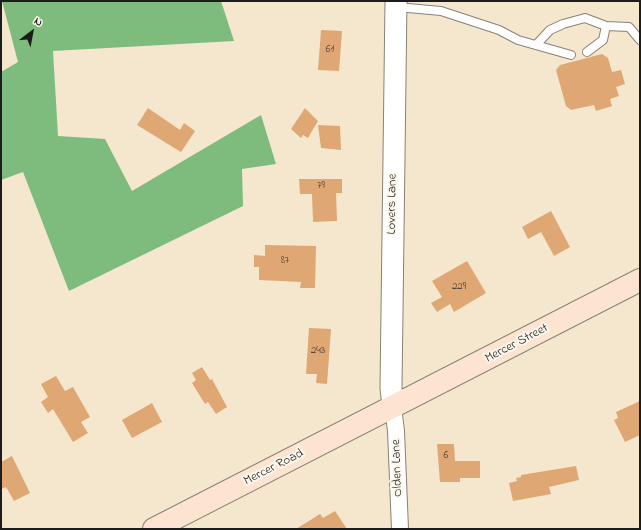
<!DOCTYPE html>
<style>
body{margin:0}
#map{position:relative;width:641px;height:530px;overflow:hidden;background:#f5e7ce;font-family:"Indie Flower",sans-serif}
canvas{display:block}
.frame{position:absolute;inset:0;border:2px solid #1c1c1c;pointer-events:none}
.north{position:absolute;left:12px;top:12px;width:40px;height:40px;-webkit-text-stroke:3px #fbf7ec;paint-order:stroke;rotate:32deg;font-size:11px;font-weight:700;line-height:16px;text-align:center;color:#1c1c1c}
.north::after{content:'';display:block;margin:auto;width:14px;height:18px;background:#1c1c1c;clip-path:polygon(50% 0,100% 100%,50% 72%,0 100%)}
</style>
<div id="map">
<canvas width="641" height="530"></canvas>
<div class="frame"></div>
<div class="north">N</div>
</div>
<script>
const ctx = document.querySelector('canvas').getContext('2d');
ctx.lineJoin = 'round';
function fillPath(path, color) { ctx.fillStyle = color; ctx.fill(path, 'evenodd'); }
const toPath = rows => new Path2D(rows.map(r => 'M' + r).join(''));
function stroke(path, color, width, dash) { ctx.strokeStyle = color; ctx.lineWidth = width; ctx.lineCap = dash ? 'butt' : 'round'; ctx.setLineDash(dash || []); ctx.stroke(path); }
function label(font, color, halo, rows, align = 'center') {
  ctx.font = font + ' "Indie Flower",sans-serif'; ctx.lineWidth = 4; ctx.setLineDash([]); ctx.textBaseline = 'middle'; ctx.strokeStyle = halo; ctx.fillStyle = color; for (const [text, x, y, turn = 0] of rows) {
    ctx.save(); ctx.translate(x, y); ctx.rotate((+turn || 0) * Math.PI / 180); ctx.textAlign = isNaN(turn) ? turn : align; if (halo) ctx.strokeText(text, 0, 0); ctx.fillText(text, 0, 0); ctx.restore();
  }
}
fillPath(toPath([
 [2,1,221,1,234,41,53,51,58,136,105,139,132,191,261,115,276,164,242,169,243,206,69,291,23,172,1,180,1,72,18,62]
]), '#7dbc7c');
fillPath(toPath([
 [321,30,342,31,339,71,318,70],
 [602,54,608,58,612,72,621,70,625,84,616,87,619,96,610,99,612,106,596,111,594,105,571,110,566,106,556,70,560,65],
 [148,108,180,130,184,123,195,131,181,152,137,125],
 [305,108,318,121,308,138,303,135,301,138,291,129],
 [318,125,340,126,341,150,321,148],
 [299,179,342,179,342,193,336,193,337,221,313,222,312,194,300,194],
 [551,211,570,247,554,256,541,232,528,239,522,227],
 [265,245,316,246,315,288,300,288,301,282,259,280,259,267,254,267,254,255,265,256],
 [467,261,486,293,454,312,450,304,437,312,431,303,442,297,432,281],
 [309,328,331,329,327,384,316,383,317,374,306,374],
 [202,367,210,380,212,379,227,407,216,414,208,402,205,404,192,383,196,380,192,373],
 [56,376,65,391,73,387,90,417,81,422,88,433,73,442,53,409,48,413,41,402,48,397,41,384],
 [640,401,640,435,625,442,614,420,618,418,616,412],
 [152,403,162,422,132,438,122,420],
 [437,444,454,444,455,461,480,461,480,478,460,478,460,482,440,482],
 [12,456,30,493,14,501,6,487,1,489,1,462],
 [576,466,579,480,549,487,551,494,513,501,509,483,517,481,516,478,521,477,521,475],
 [335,511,347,529,296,529,320,514,323,518]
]), '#dfa774');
const service = toPath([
 [397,7,441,11,499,30,518,40,571,55],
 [606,26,629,27,640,40],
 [536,45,550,30,563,24,585,18,606,26,603,40,587,52]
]);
const minor = toPath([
 [393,407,396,431,400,529]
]);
const tertiary = toPath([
 [393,407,391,388,396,1]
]);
const secondary = toPath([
 [154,529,640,280]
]);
stroke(service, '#888275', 10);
stroke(minor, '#888275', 18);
stroke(tertiary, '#888275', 23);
stroke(secondary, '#888275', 24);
stroke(service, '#fff', 8);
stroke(minor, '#fff', 16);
stroke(tertiary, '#fff', 21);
stroke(secondary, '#fde4d0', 22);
label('11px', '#4d3f32', null, [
 ["61",330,50],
 ["79",321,186],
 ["87",285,261],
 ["229",459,287],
 ["243",318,351],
 ["6",446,456]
]);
label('13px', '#1c1c1c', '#fbf7ec', [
 ["Lovers Lane",393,204,-89],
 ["Mercer Street",517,344,-28],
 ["Mercer Road",274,468,-27],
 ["Olden Lane",398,468,-92]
]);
</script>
